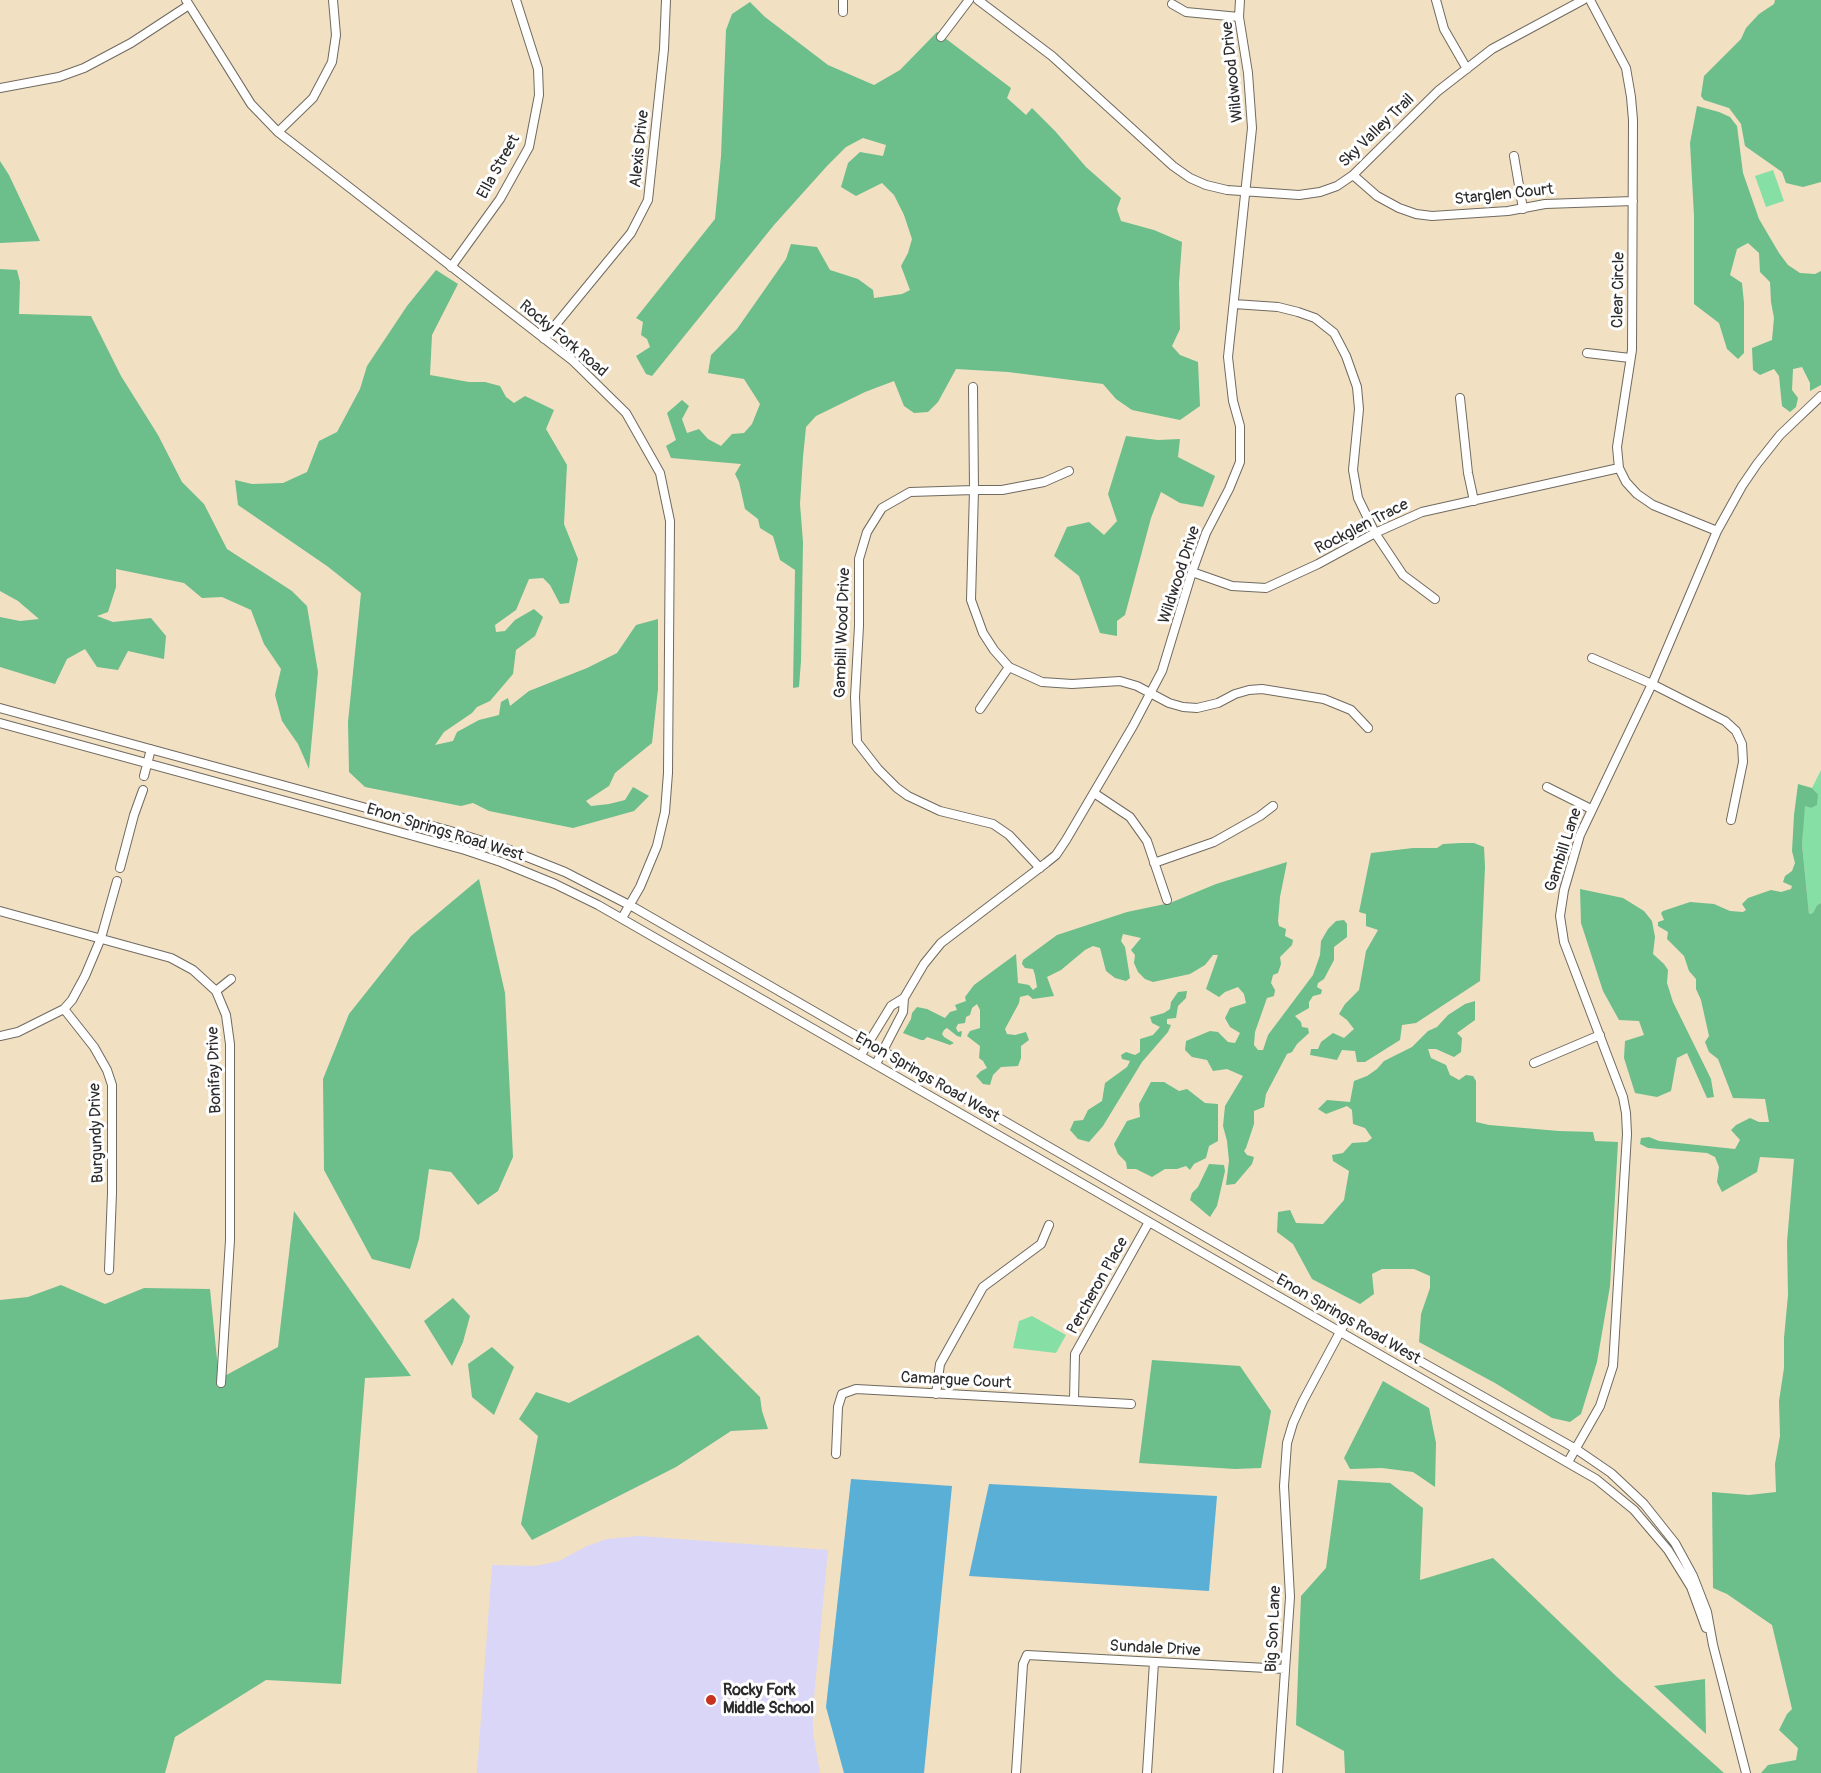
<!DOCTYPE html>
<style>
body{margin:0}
canvas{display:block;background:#f1e0c2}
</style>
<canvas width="1821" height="1773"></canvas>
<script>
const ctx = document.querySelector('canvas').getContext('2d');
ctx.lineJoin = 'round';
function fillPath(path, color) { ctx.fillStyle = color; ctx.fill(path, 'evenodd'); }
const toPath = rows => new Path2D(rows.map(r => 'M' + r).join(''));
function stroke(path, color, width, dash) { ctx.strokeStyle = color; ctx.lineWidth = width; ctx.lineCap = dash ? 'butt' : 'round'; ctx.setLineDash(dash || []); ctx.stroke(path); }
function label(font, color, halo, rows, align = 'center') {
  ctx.font = font + ' Pangolin,sans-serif'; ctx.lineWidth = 6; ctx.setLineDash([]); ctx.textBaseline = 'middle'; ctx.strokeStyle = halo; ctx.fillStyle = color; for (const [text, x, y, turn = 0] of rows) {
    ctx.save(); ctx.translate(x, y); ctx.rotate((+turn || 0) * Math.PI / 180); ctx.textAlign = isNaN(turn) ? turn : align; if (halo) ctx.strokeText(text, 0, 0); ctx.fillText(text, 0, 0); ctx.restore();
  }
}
fillPath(toPath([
 [639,1536,828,1550,813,1708,813,1732,820,1773,477,1773,492,1565,535,1566,559,1561,587,1546,607,1539]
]), '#d9d6f7');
fillPath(toPath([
 [1773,170,1784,201,1766,207,1755,176],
 [1821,770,1821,903,1817,905,1813,913,1809,914,1802,844,1803,817,1805,805,1811,808,1818,794,1812,788],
 [1032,1316,1066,1335,1056,1353,1013,1348,1019,1321]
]), '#86e0a6');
fillPath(toPath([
 [1775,0,1821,0,1821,182,1803,187,1786,183,1782,172,1745,146,1741,124,1729,108,1704,100,1701,96,1704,76,1741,39,1746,28,1759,14,1774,4],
 [750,2,765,17,828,65,874,85,900,70,937,32,1011,88,1007,98,1026,115,1032,108,1055,131,1086,167,1121,198,1117,209,1121,221,1154,230,1182,242,1179,283,1180,329,1172,346,1180,355,1198,362,1200,406,1180,420,1132,410,1116,399,1103,384,1008,372,956,369,938,402,928,412,914,413,904,406,894,381,865,392,816,416,806,427,803,457,800,504,803,542,801,661,799,687,793,688,795,570,780,560,773,536,760,528,758,519,745,509,739,482,735,474,741,464,671,458,666,446,676,440,667,413,682,400,689,406,682,419,687,433,699,429,708,439,721,446,732,434,744,433,752,424,760,404,744,379,708,373,711,355,737,329,786,259,791,244,817,247,830,270,858,279,873,290,874,298,902,294,910,290,901,266,908,253,912,239,904,215,894,195,882,183,856,196,841,187,848,163,860,152,883,156,886,145,863,138,846,147,827,166,774,225,652,376,646,374,636,356,650,347,647,339,641,335,643,322,636,318,715,219,721,156,726,30,732,14],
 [1697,106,1719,112,1730,117,1737,126,1743,173,1759,219,1779,253,1788,265,1800,273,1815,274,1821,271,1821,385,1810,391,1810,383,1802,367,1793,369,1792,390,1798,398,1796,407,1790,412,1782,406,1779,376,1774,369,1760,375,1753,370,1752,348,1772,340,1774,318,1771,302,1770,282,1760,272,1759,253,1748,243,1737,249,1730,275,1742,283,1744,303,1744,353,1738,359,1727,349,1719,323,1694,304,1694,216,1690,143],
 [0,161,9,175,40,241,0,243],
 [0,269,17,270,20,282,19,314,91,316,121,376,158,435,182,482,204,504,227,549,292,591,307,606,318,672,309,769,298,744,282,721,275,695,281,669,264,644,251,610,222,597,202,598,184,583,116,569,116,587,108,612,97,616,113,622,151,618,166,636,164,659,128,651,118,670,97,667,85,649,67,659,55,684,0,667,0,617,20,621,39,619,18,601,0,591],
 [436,270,458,284,432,335,430,375,469,382,485,382,500,386,506,397,514,403,525,396,554,410,546,429,567,465,564,524,578,559,569,603,560,604,550,585,543,578,529,579,516,610,495,625,496,632,505,631,515,620,534,609,543,617,535,636,516,650,513,674,490,701,477,707,472,713,444,732,435,745,453,741,457,732,479,720,499,715,501,702,508,698,510,706,529,691,587,668,617,653,636,625,658,619,658,689,652,743,615,773,609,786,586,801,591,806,609,804,625,800,633,787,649,796,634,811,573,828,489,811,473,803,461,806,365,787,349,772,348,722,361,593,327,566,238,505,235,480,252,484,283,483,307,472,319,441,337,432,360,389,367,366,407,306],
 [1126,436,1158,440,1180,439,1178,457,1215,476,1203,507,1180,503,1161,492,1151,518,1125,615,1117,621,1117,636,1100,633,1079,576,1054,556,1067,527,1089,522,1104,535,1117,521,1108,494],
 [1798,784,1812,788,1818,794,1817,805,1811,808,1805,806,1802,844,1809,914,1813,913,1817,905,1821,903,1821,1773,1761,1773,1768,1765,1796,1760,1798,1748,1779,1730,1787,1714,1792,1709,1772,1625,1727,1594,1713,1588,1712,1492,1749,1495,1776,1492,1775,1464,1780,1436,1779,1401,1784,1368,1784,1338,1788,1295,1787,1242,1794,1159,1760,1157,1757,1172,1722,1192,1717,1182,1719,1167,1715,1157,1707,1153,1648,1148,1640,1144,1641,1138,1649,1137,1659,1141,1735,1149,1740,1140,1731,1130,1736,1125,1750,1118,1759,1122,1769,1122,1765,1099,1733,1098,1718,1059,1709,1052,1705,1042,1709,1036,1701,1000,1696,989,1696,979,1689,971,1684,956,1667,939,1668,932,1658,926,1658,922,1664,920,1661,913,1663,911,1690,902,1714,904,1730,911,1743,912,1746,910,1742,904,1748,898,1771,890,1781,892,1791,889,1792,886,1783,882,1785,876,1792,871,1795,863,1792,851,1794,815],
 [1461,843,1474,843,1484,847,1485,867,1480,981,1416,1023,1402,1025,1400,1040,1365,1062,1357,1062,1355,1051,1342,1050,1337,1060,1310,1055,1311,1049,1318,1049,1321,1042,1333,1033,1344,1038,1354,1029,1347,1020,1339,1014,1345,1004,1359,990,1366,951,1378,930,1366,926,1366,914,1359,912,1371,853,1413,848,1437,848,1443,844],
 [1287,862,1280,897,1278,921,1279,926,1286,929,1285,936,1293,940,1292,945,1280,957,1281,964,1278,973,1273,975,1271,983,1275,990,1274,996,1267,998,1255,1032,1254,1045,1258,1050,1263,1050,1268,1035,1313,975,1320,955,1321,941,1328,929,1336,921,1344,920,1347,924,1347,937,1334,947,1334,960,1324,979,1318,983,1317,987,1322,990,1321,994,1313,996,1309,1002,1309,1008,1295,1016,1301,1022,1302,1027,1308,1028,1309,1033,1297,1044,1292,1052,1287,1054,1266,1094,1264,1107,1254,1111,1254,1124,1246,1148,1244,1151,1247,1155,1254,1157,1252,1164,1235,1184,1226,1185,1229,1161,1227,1141,1223,1126,1225,1106,1243,1076,1227,1069,1213,1071,1207,1060,1192,1057,1185,1050,1186,1041,1210,1031,1218,1032,1228,1042,1235,1043,1240,1033,1230,1027,1225,1018,1230,1008,1246,1003,1244,994,1238,987,1225,992,1219,997,1206,989,1218,955,1213,955,1205,965,1190,974,1153,982,1145,979,1138,972,1134,963,1135,955,1131,950,1141,938,1123,934,1121,941,1125,947,1130,978,1126,981,1115,978,1106,971,1100,948,1093,946,1085,950,1061,970,1047,977,1054,996,1033,999,1028,995,1020,997,1019,1003,1005,1029,1007,1034,1015,1035,1026,1032,1029,1040,1021,1046,1021,1058,1018,1066,1001,1067,993,1075,990,1085,983,1084,976,1076,981,1071,987,1068,983,1061,979,1058,980,1046,967,1036,970,1031,980,1028,980,1010,977,1004,972,1008,970,1015,966,1017,965,1023,958,1024,956,1028,958,1032,962,1031,961,1037,957,1036,947,1028,944,1030,942,1034,944,1037,954,1043,950,1045,927,1037,924,1040,921,1040,903,1033,911,1019,912,1013,917,1007,927,1009,945,1018,950,1012,957,1010,955,1005,966,1001,965,997,974,985,1016,954,1018,983,1029,985,1033,990,1037,987,1035,975,1033,969,1025,968,1022,964,1023,960,1057,935,1127,912,1170,903,1216,884],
 [479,879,505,993,513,1157,498,1191,478,1205,451,1172,429,1169,419,1239,410,1269,372,1259,324,1170,323,1079,349,1014,411,936],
 [1580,889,1623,898,1644,911,1652,921,1655,937,1653,954,1664,964,1668,970,1667,983,1673,1002,1711,1079,1714,1097,1707,1098,1687,1053,1677,1058,1671,1091,1657,1097,1635,1093,1624,1058,1625,1041,1644,1035,1639,1021,1619,1020,1603,991,1581,923],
 [1187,991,1186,998,1178,1006,1176,1018,1167,1019,1167,1024,1171,1025,1168,1032,1142,1062,1103,1126,1089,1142,1078,1139,1070,1130,1074,1121,1083,1120,1088,1110,1102,1101,1105,1083,1127,1067,1130,1061,1122,1059,1121,1055,1126,1052,1135,1055,1140,1052,1140,1039,1153,1035,1160,1027,1152,1023,1150,1017,1164,1013,1170,1009,1171,1002,1178,992],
 [1475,1001,1475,1020,1457,1033,1462,1038,1461,1052,1454,1057,1436,1049,1428,1049,1431,1058,1446,1065,1450,1075,1459,1080,1466,1075,1473,1076,1476,1081,1476,1122,1489,1125,1559,1131,1593,1132,1595,1141,1618,1142,1610,1286,1597,1362,1581,1414,1570,1422,1552,1418,1495,1383,1419,1342,1421,1314,1430,1288,1430,1276,1414,1269,1382,1269,1372,1274,1374,1294,1360,1304,1312,1279,1293,1244,1277,1232,1278,1212,1290,1210,1296,1223,1323,1224,1344,1200,1349,1171,1333,1161,1332,1155,1343,1153,1352,1143,1367,1142,1372,1138,1365,1128,1353,1124,1352,1110,1347,1106,1326,1114,1318,1109,1327,1100,1350,1102,1354,1081,1367,1076,1377,1069,1384,1061,1412,1047,1428,1031,1437,1027,1448,1015,1465,1004],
 [1151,1082,1164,1082,1179,1091,1187,1089,1205,1103,1218,1104,1218,1141,1209,1146,1206,1158,1194,1164,1190,1170,1186,1166,1177,1169,1165,1169,1152,1177,1136,1169,1127,1169,1126,1162,1118,1154,1114,1144,1127,1121,1140,1117,1139,1104],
 [1209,1164,1224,1165,1225,1171,1217,1206,1210,1217,1190,1200,1192,1193,1198,1187],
 [294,1211,411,1376,365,1378,341,1684,266,1680,175,1737,165,1773,0,1773,0,1300,28,1297,61,1285,105,1304,144,1288,210,1289,219,1379,278,1347],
 [453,1298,470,1316,463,1342,452,1366,424,1321],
 [698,1335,760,1397,762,1411,768,1429,731,1431,676,1467,532,1540,521,1524,538,1436,519,1419,536,1392,569,1403],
 [492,1347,514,1367,494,1415,472,1397,468,1364],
 [1152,1360,1240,1366,1271,1411,1261,1468,1235,1469,1139,1463],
 [1383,1381,1429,1408,1436,1443,1435,1487,1413,1472,1382,1468,1350,1469,1344,1458],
 [1338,1480,1390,1483,1423,1508,1420,1580,1493,1558,1617,1677,1724,1773,1345,1773,1344,1751,1296,1725,1301,1596,1326,1568],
 [1705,1679,1706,1734,1654,1686]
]), '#6cbe8b');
fillPath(toPath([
 [851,1479,952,1486,924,1773,844,1773,826,1707],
 [989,1484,1217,1496,1209,1591,969,1576]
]), '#59afd6');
const minor = toPath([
 [186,0,251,104,278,132,572,360,626,413,660,473,670,521,668,773,665,812,657,846,640,887,622,918],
 [978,0,1052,56,1173,166,1190,178,1206,185,1227,190,1299,195,1320,192,1337,186,1353,175,1438,91,1492,49,1583,0],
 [1436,0,1444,29,1467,69],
 [1590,0,1626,68,1631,97,1633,120,1632,350,1617,447,1619,468,1626,482,1637,494,1653,505,1717,531],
 [1172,4,1186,12,1239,17],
 [843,12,843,0],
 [941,37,969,0],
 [0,88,59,77,84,68,131,43,189,5],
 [278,132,313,98,332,62,336,35,333,0],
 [1514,156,1523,209],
 [1353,175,1377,196,1399,208,1416,214,1432,216,1508,211,1545,204,1633,201],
 [451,267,500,199,529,147,539,95,538,69,516,0],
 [1234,304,1278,307,1298,312,1315,318,1334,333,1346,356,1357,387,1359,409,1353,470,1358,498,1375,533,1403,575,1435,599],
 [544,339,631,233,648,200,664,49,666,0],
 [1587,353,1630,358],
 [973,387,974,490,1002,490,1044,482,1069,471],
 [1460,398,1468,473,1474,501],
 [1192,572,1232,586,1266,588,1318,564,1375,533,1422,512,1619,468],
 [1592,658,1652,684,1725,721,1736,731,1742,744,1743,762,1731,820],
 [0,708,447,830,502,847,565,872,635,908,1427,1365,1576,1449,1611,1473,1644,1504,1675,1543,1693,1576,1707,1612,1713,1645,1746,1773],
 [980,709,1009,667],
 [0,723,465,850,501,862,555,884,598,905,1596,1479,1634,1510,1668,1550,1691,1587,1706,1628],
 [144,776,151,749],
 [1547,787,1591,809],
 [1094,793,1130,817,1147,841,1167,900],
 [1154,863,1214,842,1260,816,1273,806],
 [120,868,134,815,143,790],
 [1040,868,1009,835,993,824,940,811,908,796,897,788,878,769,857,742,855,697,859,626,859,559,867,532,882,508,910,492,974,490,971,600,983,633,994,650,1009,667,1042,682,1072,684,1120,681,1137,686,1169,703,1183,707,1197,708,1218,703,1235,694,1249,690,1262,689,1324,699,1351,710,1368,728],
 [0,911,171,958,193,970,216,991,226,1015,230,1044,230,1240,221,1383],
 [216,991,231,979],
 [64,1009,94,1047,107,1070,112,1085,112,1193,109,1270],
 [0,1036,18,1032,64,1009,72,1000,85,976,101,938,117,881],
 [861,1055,891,1006,904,998,924,964,941,943,1046,863,1056,855,1066,840,1133,726,1162,671,1192,572,1206,533,1229,489,1240,462,1240,426,1233,401,1228,357,1252,128,1248,73,1239,17,1240,0],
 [1534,1063,1600,1035],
 [876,1064,903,1012,904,998],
 [936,1394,940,1364,983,1287,1041,1244,1049,1225],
 [1074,1400,1075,1354,1149,1222],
 [836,1454,838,1407,842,1394,856,1389,1131,1404],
 [1568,1462,1600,1406,1613,1366,1627,1134,1626,1113,1623,1097,1564,942,1560,916,1564,890,1580,835,1652,684,1717,531,1742,486,1757,464,1780,435,1821,396],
 [1016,1773,1023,1664,1027,1655,1285,1669],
 [1147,1773,1154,1662],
 [1278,1773,1290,1597,1284,1486,1287,1443,1293,1423,1303,1401,1347,1319]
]);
stroke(minor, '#706a60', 10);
stroke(minor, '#fff', 8);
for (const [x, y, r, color] of [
 [711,1700,6,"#c8321e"]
]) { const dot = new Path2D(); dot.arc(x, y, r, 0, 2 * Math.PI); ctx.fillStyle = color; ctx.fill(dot); stroke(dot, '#fff', 2); }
label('16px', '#2b2b2b', '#fff', [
 ["Wildwood Drive",1233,72,-96],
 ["Sky Valley Trail",1377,131,-44],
 ["Alexis Drive",640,149,-84],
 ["Ella Street",499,167,-61],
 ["Starglen Court",1504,195,-6],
 ["Clear Circle",1619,290,-89],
 ["Rocky Fork Road",563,339,40],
 ["Rockglen Trace",1362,527,-27],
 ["Wildwood Drive",1180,575,-72],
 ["Gambill Wood Drive",843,633,-88],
 ["Enon Springs Road West",445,833,17],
 ["Gambill Lane",1564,850,-72],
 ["Bonifay Drive",215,1070,-92],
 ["Enon Springs Road West",927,1078,30],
 ["Burgundy Drive",97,1133,-92],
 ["Percheron Place",1098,1286,-61],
 ["Enon Springs Road West",1348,1320,30],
 ["Camargue Court",956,1381,3],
 ["Big Son Lane",1274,1629,-87],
 ["Sundale Drive",1155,1649,3]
]);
label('bold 16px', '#2b2b2b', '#fff', [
 ["Rocky Fork",723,1691],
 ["Middle School",723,1709]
], 'left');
</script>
